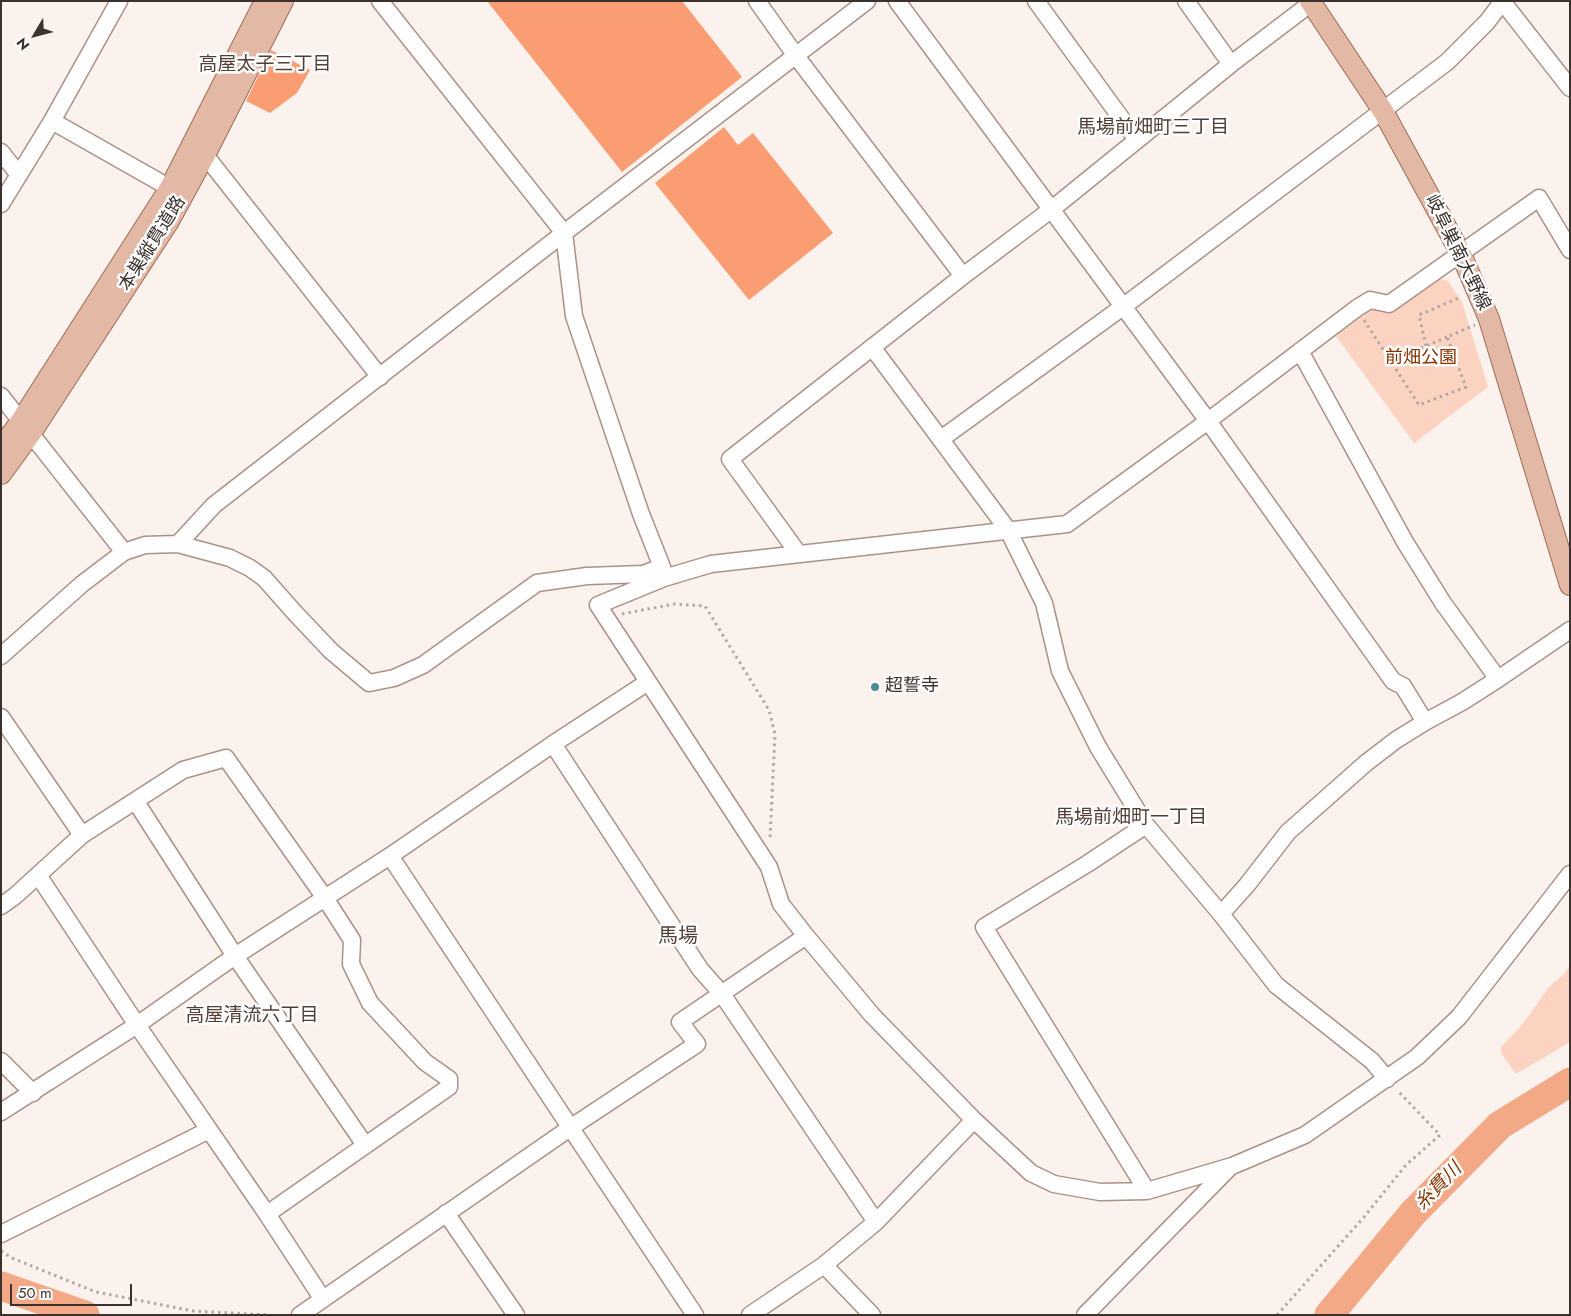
<!DOCTYPE html>
<meta charset="utf-8">
<style>
body{margin:0}
#map{position:relative;width:1571px;height:1316px;overflow:hidden;background:#fbf1ed;font-family:Jost,sans-serif}
canvas{display:block}
.frame{position:absolute;inset:0;border:2px solid #3b322e;pointer-events:none}
.north{position:absolute;left:10px;top:10px;width:50px;height:50px;-webkit-text-stroke:4px #fff;paint-order:stroke;rotate:233deg;font-size:14px;font-weight:700;line-height:20px;text-align:center;color:#3b322e}
.north::after{content:'';display:block;margin:auto;width:18px;height:22px;background:#3b322e;clip-path:polygon(50% 0,100% 100%,50% 72%,0 100%)}
.scale{position:absolute;left:10px;top:1284px;width:122px;height:22px;box-sizing:border-box;border:2px solid #3b322e;border-top:0;padding-left:6px;font-size:15px;line-height:18px;white-space:nowrap;color:#3b322e;-webkit-text-stroke:4px #fff;paint-order:stroke}
</style>
<div id="map">
<canvas width="1571" height="1316"></canvas>
<div class="frame"></div>
<div class="north">N</div>
<div class="scale">50 m</div>
</div>
<script>
const ctx = document.querySelector('canvas').getContext('2d');
ctx.lineJoin = 'round';
function fillPath(path, color) { ctx.fillStyle = color; ctx.fill(path, 'evenodd'); }
const toPath = rows => new Path2D(rows.map(r => 'M' + r).join(''));
function stroke(path, color, width, dash) { ctx.strokeStyle = color; ctx.lineWidth = width; ctx.lineCap = dash ? 'butt' : 'round'; ctx.setLineDash(dash || []); ctx.stroke(path); }
function label(font, color, halo, rows, align = 'center') {
  ctx.font = font + ' Jost,"Noto Sans JP",sans-serif'; ctx.lineWidth = 5; ctx.setLineDash([]); ctx.textBaseline = 'middle'; ctx.strokeStyle = halo; ctx.fillStyle = color; for (const [text, x, y, turn = 0] of rows) {
    ctx.save(); ctx.translate(x, y); ctx.rotate((+turn || 0) * Math.PI / 180); ctx.textAlign = isNaN(turn) ? turn : align; if (halo) ctx.strokeText(text, 0, 0); ctx.fillText(text, 0, 0); ctx.restore();
  }
}
fillPath(toPath([
 [1434,277,1448,281,1462,302,1488,387,1414,443,1336,336,1370,310,1386,313],
 [1570,965,1570,1042,1516,1074,1501,1053,1501,1047,1522,1025,1549,987,1563,975]
]), '#fcd3c1');
stroke(toPath([
 [1,1286,85,1315],
 [1329,1315,1413,1213,1500,1125,1570,1082]
]), '#f3a886', 29);
fillPath(toPath([
 [487,1,682,1,742,77,622,172],
 [271,50,310,70,297,93,270,113,246,101],
 [724,127,738,145,753,133,833,233,749,300,655,183]
]), '#fb9d73');
const minor = toPath([
 [380,1,564,233,574,316,641,514,662,567,664,577],
 [757,1,796,56,963,276],
 [897,1,1208,421,1393,681,1403,686,1425,722],
 [1036,1,1137,140],
 [1186,1,1231,64],
 [1502,1,1570,88],
 [52,121,170,188],
 [197,148,205,155,380,377],
 [1,152,19,175],
 [1,204,52,121,119,1],
 [1570,250,1539,198,1389,304,1370,300,1357,308,1208,421,1067,524,711,564,664,578,598,605,769,867,781,904,806,936,872,1015,974,1120,1031,1173,1054,1184,1100,1192,1147,1191,1232,1166,1305,1135,1417,1057,1459,1017,1570,874],
 [872,347,1008,530,1044,603,1060,671,1098,747,1146,825,1221,914,1276,985,1372,1061,1387,1079],
 [1300,351,1405,542,1443,603,1498,679],
 [1,396,124,552],
 [941,439,1124,306,1447,62,1487,22,1503,1],
 [178,544,214,505,564,233,867,1],
 [798,553,730,459,963,276,1052,209,1231,64,1314,1],
 [1,656,82,584,124,552,145,545,178,544,230,558,250,568,264,578,295,613,331,651,369,683,394,678,423,665,537,583,587,576,643,574,662,567],
 [648,682,553,744,390,856,695,1315],
 [1,717,82,835],
 [553,744,700,969,722,994,876,1222],
 [136,802,235,956,365,1145],
 [1146,825,1087,864,984,927,1147,1191],
 [38,875,137,1025,267,1214,322,1298],
 [1,906,15,896,82,835,183,770,226,758,325,898,352,940,351,964,370,1003,425,1062,449,1079,449,1087,267,1214],
 [1221,914,1247,885,1288,832,1366,763,1396,740,1425,722,1462,702,1498,679,1570,630],
 [1,1061,33,1093],
 [1,1112,137,1025,235,956,390,856],
 [446,1213,516,1315],
 [1,1234,209,1130],
 [824,1265,872,1315],
 [300,1315,570,1128,697,1044,680,1022,806,936],
 [750,1315,824,1265,876,1222,974,1120],
 [1085,1315,1230,1167]
]);
const major = toPath([
 [1310,1,1383,111,1461,254,1489,319,1570,585],
 [1,448,21,421,170,188,265,1],
 [1,474,31,433,169,221,205,155,283,1]
]);
stroke(minor, '#a99288', 19);
stroke(major, '#9c6b55', 22);
stroke(toPath([
 [1364,320,1419,405,1466,387,1447,337,1475,325],
 [1426,346,1419,315,1461,297],
 [1391,361,1447,337],
 [622,614,674,604,705,606,769,710,775,734,770,839],
 [1,1251,12,1258,96,1292,193,1311,269,1315],
 [1277,1315,1364,1217,1406,1165,1440,1135,1397,1090]
]), '#b1a8a4', 3, [2.5, 4]);
stroke(minor, '#fff', 16);
stroke(major, '#e3b9a6', 20);
for (const [x, y, r, color] of [
 [875,687,5,"#458d8d"]
]) { const dot = new Path2D(); dot.arc(x, y, r, 0, 2 * Math.PI); ctx.fillStyle = color; ctx.fill(dot); stroke(dot, '#fff', 2); }
label('18px', '#3b322e', '#fff', [
 ["本巣縦貫道路",153,244,-58],
 ["岐阜巣南大野線",1457,253,64]
]);
label('18px', '#853300', '#fff', [
 ["前畑公園",1421,359]
]);
label('18px', '#3b322e', '#fff', [
 ["超誓寺",885,687]
], 'left');
label('19px', '#523e35', '#fff', [
 ["高屋太子三丁目",265,65],
 ["馬場前畑町三丁目",1153,128],
 ["馬場前畑町一丁目",1131,818],
 ["高屋清流六丁目",252,1016]
]);
label('italic 19px', '#8a3805', '#fff', [
 ["糸貫川",1439,1187,-46]
]);
label('20px', '#523e35', '#fff', [
 ["馬場",678,937]
]);
</script>
